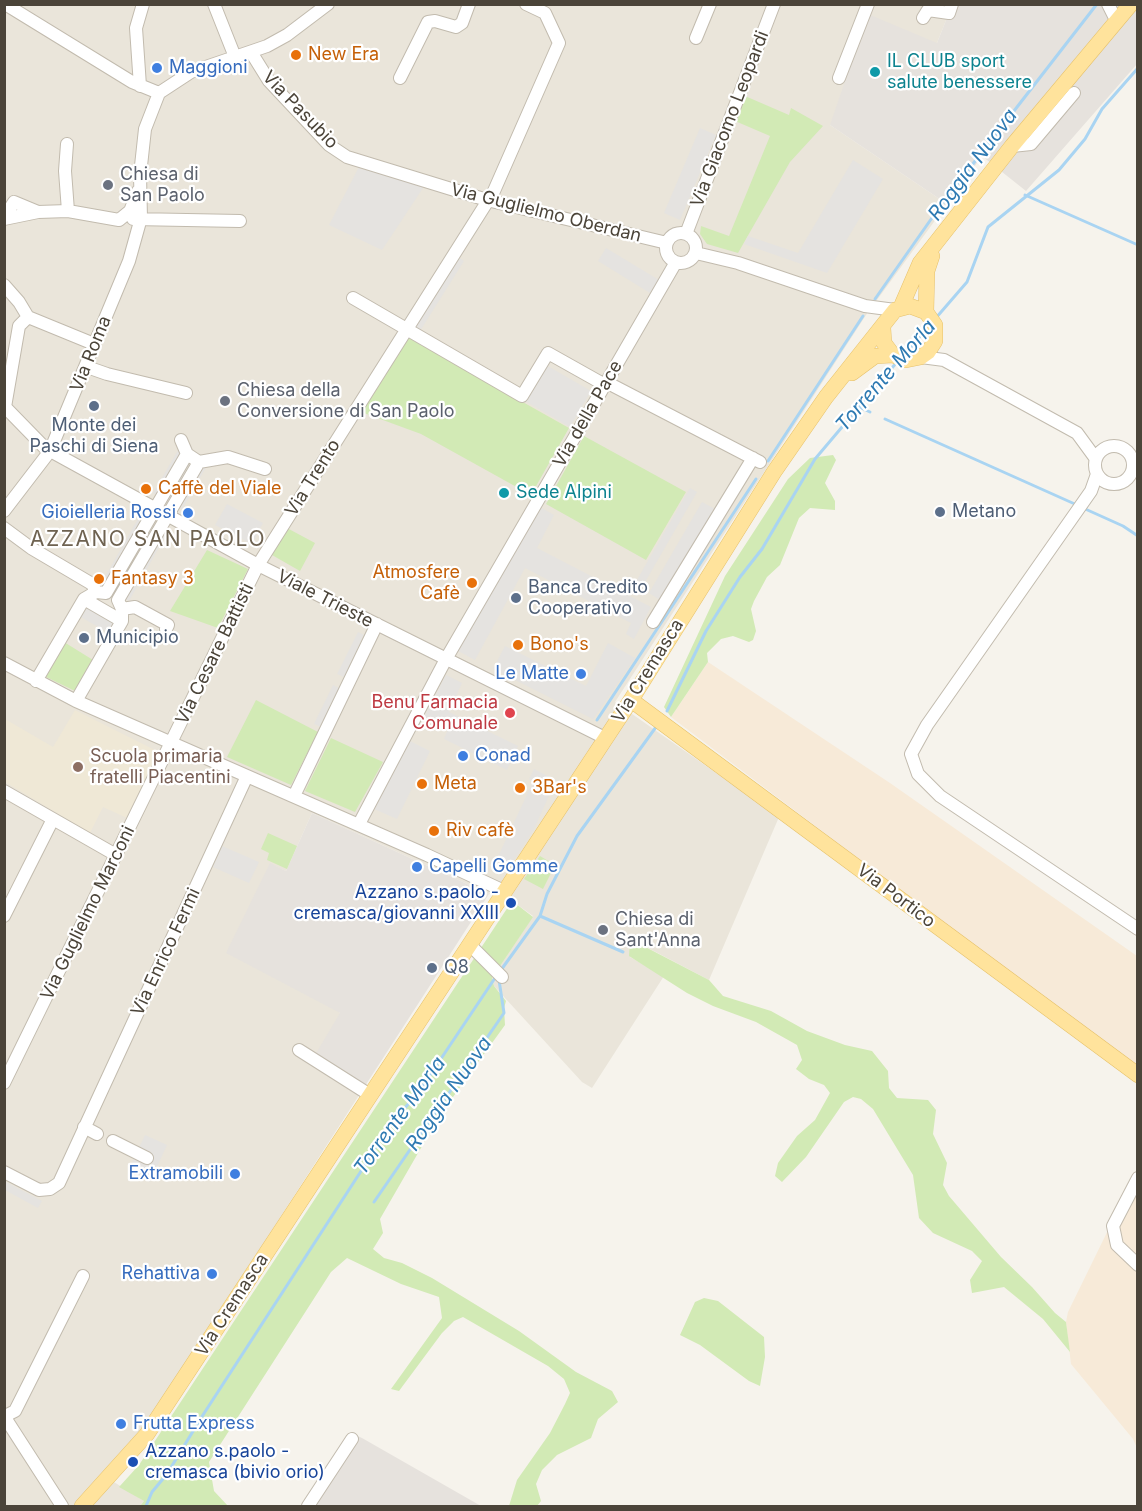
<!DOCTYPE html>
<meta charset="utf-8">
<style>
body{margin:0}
#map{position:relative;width:1142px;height:1511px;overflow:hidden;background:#f6f3ec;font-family:Inter,sans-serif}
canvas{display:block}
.frame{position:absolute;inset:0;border:6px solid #4b4439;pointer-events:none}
</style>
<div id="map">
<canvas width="1142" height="1511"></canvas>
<div class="frame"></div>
</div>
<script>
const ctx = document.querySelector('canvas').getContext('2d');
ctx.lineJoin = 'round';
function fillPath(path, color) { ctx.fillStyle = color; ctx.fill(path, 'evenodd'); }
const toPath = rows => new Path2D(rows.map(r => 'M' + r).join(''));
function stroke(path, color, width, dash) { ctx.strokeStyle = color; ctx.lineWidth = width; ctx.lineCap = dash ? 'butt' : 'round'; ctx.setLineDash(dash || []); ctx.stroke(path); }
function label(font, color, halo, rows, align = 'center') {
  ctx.font = font + ' Inter,sans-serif'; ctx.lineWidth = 4.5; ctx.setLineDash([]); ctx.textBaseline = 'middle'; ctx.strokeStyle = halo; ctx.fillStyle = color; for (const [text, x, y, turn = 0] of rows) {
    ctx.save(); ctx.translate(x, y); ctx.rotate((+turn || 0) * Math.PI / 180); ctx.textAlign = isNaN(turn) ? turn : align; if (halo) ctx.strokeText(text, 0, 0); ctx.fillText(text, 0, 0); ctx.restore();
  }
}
fillPath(toPath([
 [5,5,952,5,937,43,830,125,947,204,866,315,615,702,779,817,709,980,631,939,630,957,664,976,592,1088,582,1082,494,986,492,978,533,916,515,903,489,894,312,813,286,871,270,864,340,1013,365,1086,126,1456,106,1477,144,1501,140,1506,5,1506]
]), '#eae5da');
fillPath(toPath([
 [708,662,890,783,1137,956,1137,1069,671,717],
 [1137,1171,1137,1448,1133,1439,1071,1364,1066,1322,1068,1312]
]), '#f7ead8');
fillPath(toPath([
 [952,5,1137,5,1137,64,1026,191,982,156,947,204,830,125,868,14,937,43],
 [312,813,489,894,365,1086,315,1055,340,1013,226,953,270,863,286,871],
 [353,1434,362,1438,481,1506,303,1506]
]), '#e6e2dd');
fillPath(toPath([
 [75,710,159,752,127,818,103,807,90,833,5,782,5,719,53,747]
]), '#efe8d6');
fillPath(toPath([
 [745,96,789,115,791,108,823,126,790,162,738,253,707,244,700,234,701,226,729,236,770,136,735,121],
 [407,337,569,428,531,495,421,434,361,412],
 [584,436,686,492,646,560,546,504],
 [833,455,836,460,825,483,835,501,835,510,810,508,799,518,780,565,767,577,754,601,751,609,756,631,753,640,749,642,733,636,721,639,707,653,708,662,671,717,664,707,725,576,788,479,810,458],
 [287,528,315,543,300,571,272,555],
 [207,550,248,569,218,628,170,611],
 [64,642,93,660,75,691,44,676],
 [256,700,318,732,291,785,227,757],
 [331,738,383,762,355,812,305,791],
 [268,833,297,846,287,869,267,860,269,853,261,849],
 [540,856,555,865,543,889,524,879],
 [515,903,533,917,492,978,494,986,506,1001,504,1008,505,1025,440,1115,380,1219,383,1233,373,1249,384,1258,402,1263,432,1278,519,1331,576,1372,612,1391,618,1402,598,1419,591,1438,557,1455,542,1470,536,1484,541,1501,537,1506,509,1506,517,1480,550,1433,565,1404,570,1393,564,1379,548,1366,463,1317,454,1321,442,1333,399,1391,391,1389,442,1318,439,1297,401,1284,347,1258,331,1272,209,1462,214,1491,228,1506,140,1506,144,1501,119,1487,139,1465,508,907],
 [630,939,709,980,723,996,771,1011,807,1031,845,1045,872,1051,888,1071,889,1088,897,1098,928,1100,936,1110,933,1134,947,1163,943,1185,949,1196,1001,1257,1032,1287,1055,1313,1066,1322,1070,1352,1043,1319,1004,1287,972,1293,970,1280,982,1261,972,1251,933,1233,919,1218,913,1175,873,1109,861,1099,853,1097,844,1102,806,1157,782,1182,775,1176,778,1163,797,1136,815,1120,830,1093,824,1085,809,1079,796,1069,802,1060,797,1045,756,1022,713,1006,687,993,629,956],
 [704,1298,718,1301,764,1337,765,1357,760,1386,749,1381,700,1345,680,1335,695,1302]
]), '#d2eab5');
fillPath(toPath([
 [700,128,716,135,680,220,664,213],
 [853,160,883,179,827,273,744,244,748,236,798,253],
 [360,165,425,185,382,250,329,225],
 [606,248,659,280,650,293,598,261],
 [458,257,464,261,420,331,414,328],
 [546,365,591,391,570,427,525,401],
 [180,447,208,464,182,509,153,493],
 [690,488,697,492,637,596,630,592],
 [702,502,717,510,663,602,649,593],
 [227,504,263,523,252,544,215,525],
 [540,507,554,515,537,548,651,607,634,639,626,634,631,623,525,568,475,660,458,651],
 [139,517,167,533,129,601,101,584],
 [85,606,114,624,109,633,79,616],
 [358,632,364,635,344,677,337,674],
 [608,643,635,658,593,719,493,669,505,646,586,686],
 [446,675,462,683,449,712,518,746,507,770,444,739,448,729,424,717],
 [333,685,339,688,321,727,314,724],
 [410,741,430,751,397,819,374,809],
 [534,769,556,780,534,829,508,869,495,863,533,782,529,779],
 [222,846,259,862,249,883,213,867],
 [145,1135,167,1145,150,1182,128,1171],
 [4,1181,42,1201,38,1208,5,1190]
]), '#e5e3e0');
stroke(toPath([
 [1025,195,1138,245],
 [875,299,941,205,1097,4],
 [935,319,967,282,988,227,1059,170,1085,139,1102,109,1138,68],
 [904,355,929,326],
 [859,407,870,412],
 [885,419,1077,505],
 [768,461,863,316],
 [1083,508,1123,526,1138,536],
 [667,711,706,631,740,577,762,549,815,459,897,362],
 [597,720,756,479],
 [540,916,623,952],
 [501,970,540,916,547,894,577,836,656,727],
 [374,1202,504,1013,499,980],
 [146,1506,152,1492,167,1474,201,1418,365,1165,386,1129,418,1093,497,975]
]), '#a9d4f2', 3);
const minor = toPath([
 [5,4,132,82,159,93],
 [214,4,235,57],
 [1108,4,1116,20],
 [923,18,928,10,949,13,952,4],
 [696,38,710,4],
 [251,52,269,81,329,145,347,157,487,200,667,243],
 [400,78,428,22,435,21,456,27,462,23,469,4],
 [839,78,868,4],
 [140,86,136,28,143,4],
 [67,144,65,171,68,211],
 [1012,146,1031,144,1074,93],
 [4,218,14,202,38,212],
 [4,219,38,212,68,211,119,220,130,211,138,191],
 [133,219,240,221],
 '666 248a15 15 0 1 1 30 0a15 15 0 1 1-30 0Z',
 [686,234,774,4],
 [696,253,738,263,865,306,895,310],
 [4,285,19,302,28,317],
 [353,298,522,396,548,353,605,385],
 [94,344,28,317,19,326,5,407,45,448,258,565,605,738],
 [921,357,944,360,1077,433,1096,459],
 [87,367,107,374,186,393],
 [606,382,760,462],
 [181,440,187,454],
 '1095 465a19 19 0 1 1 38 0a19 19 0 1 1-38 0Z',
 [199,462,228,457,265,469],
 [1097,474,1091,491,927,725,911,754,918,774,940,796,1138,929],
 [4,511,50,451,129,261,141,218,140,175,145,129,159,93,191,72,267,46,287,35,328,4],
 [4,528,31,548,92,584,96,592],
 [84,599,122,621],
 [122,609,135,607,168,625,166,629],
 [653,622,753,458],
 [4,663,76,701,427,855,504,891],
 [36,681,84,599,96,592,106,593,187,454,199,462,118,600,122,609,122,621,76,701],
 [4,791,116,855],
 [294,796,377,624],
 [359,824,446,659,676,262],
 [4,916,53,819],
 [470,945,502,977],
 [299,1050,370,1095],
 [4,1083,258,565,494,191,559,43,545,13,526,4],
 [84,1127,97,1134],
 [113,1141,147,1158],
 [4,1172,39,1190,50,1189,59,1183,247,776],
 [1138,1178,1113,1226,1117,1245,1138,1265],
 [4,1416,62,1506],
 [5,1416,15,1411,83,1276],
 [308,1506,352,1439]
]);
const major = toPath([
 [901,307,920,263,1012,146,1131,4],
 [926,312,927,271,932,256],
 [852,373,875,356,893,355],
 [631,700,1138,1075],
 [82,1506,147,1434,472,941,631,700,774,472,826,397,895,310,910,306,926,312,935,325,935,341,928,352,921,357,906,360,893,355,884,343,883,328]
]);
stroke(minor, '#c2bbae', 14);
stroke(major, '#e6c16a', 16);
stroke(minor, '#fff', 12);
stroke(major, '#ffe39c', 15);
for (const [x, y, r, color] of [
 [296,55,6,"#e8710a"],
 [157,68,6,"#3f7fe0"],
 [875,72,6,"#0f9aa8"],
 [108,185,6,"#6b7280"],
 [225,401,6,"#6b7280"],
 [94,406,6,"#5c6f8a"],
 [146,489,6,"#e8710a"],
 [504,493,6,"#0f9aa8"],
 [940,512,6,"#5c6f8a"],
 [188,513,6,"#3f7fe0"],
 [99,579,6,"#e8710a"],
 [472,583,6,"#e8710a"],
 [516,598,6,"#5c6f8a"],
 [84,638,6,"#5c6f8a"],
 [518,645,6,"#e8710a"],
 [581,674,6,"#3f7fe0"],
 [510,713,6,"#e0444e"],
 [463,756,6,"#3f7fe0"],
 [78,767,6,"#8d6e63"],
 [422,784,6,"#e8710a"],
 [520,788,6,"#e8710a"],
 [434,831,6,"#e8710a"],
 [417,867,6,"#3f7fe0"],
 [511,903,6,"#1a4fb4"],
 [603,930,6,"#6b7280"],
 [432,968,6,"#5c6f8a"],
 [235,1174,6,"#3f7fe0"],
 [212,1274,6,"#3f7fe0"],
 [121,1424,6,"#3f7fe0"],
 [133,1462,6,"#1a4fb4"]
]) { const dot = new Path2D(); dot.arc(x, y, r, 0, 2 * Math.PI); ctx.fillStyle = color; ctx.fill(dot); stroke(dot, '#fff', 2); }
label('18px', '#c56008', '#fff', [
 ["New Era",308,55],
 ["Caffè del Viale",158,489],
 ["Atmosfere",460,573,"right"],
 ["Cafè",460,594,"right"],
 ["Fantasy 3",111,579],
 ["Bono's",530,645],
 ["Meta",434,784],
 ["3Bar's",532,788],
 ["Riv cafè",446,831]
], 'left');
label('18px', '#0d838f', '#fff', [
 ["IL CLUB sport",887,62],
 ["salute benessere",887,83],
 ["Sede Alpini",516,493]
], 'left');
label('18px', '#366cbe', '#fff', [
 ["Maggioni",169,68],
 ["Gioielleria Rossi",176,513,"right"],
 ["Le Matte",569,674,"right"],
 ["Conad",475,756],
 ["Capelli Gomme",429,867],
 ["Extramobili",223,1174,"right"],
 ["Rehattiva",200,1274,"right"],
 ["Frutta Express",133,1424]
], 'left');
label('18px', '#4b4439', '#fff', [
 ["Via Pasubio",300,110,46],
 ["Via Giacomo Leopardi",730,119,-69],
 ["Via Guglielmo Oberdan",546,213,14],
 ["Via Roma",91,354,-68],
 ["Via della Pace",588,414,-60],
 ["Via Trento",313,478,-58],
 ["Viale Trieste",325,599,27],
 ["Via Cesare Battisti",215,654,-64],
 ["Via Cremasca",648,671,-58],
 ["Via Portico",896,896,37],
 ["Via Guglielmo Marconi",88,913,-64],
 ["Via Enrico Fermi",166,952,-65],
 ["Via Cremasca",232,1305,-57]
]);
label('18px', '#5b616d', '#fff', [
 ["Chiesa di",120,175],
 ["San Paolo",120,196],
 ["Chiesa della",237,391],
 ["Conversione di San Paolo",237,412],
 ["Chiesa di",615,920],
 ["Sant'Anna",615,941]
], 'left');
label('18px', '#4e5e75', '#fff', [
 ["Monte dei",94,426,"center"],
 ["Paschi di Siena",94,447,"center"],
 ["Metano",952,512],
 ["Banca Credito",528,588],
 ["Cooperativo",528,609],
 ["Municipio",96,638],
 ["Q8",444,968]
], 'left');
label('18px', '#be3a42', '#fff', [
 ["Benu Farmacia",498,703],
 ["Comunale",498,724]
], 'right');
label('18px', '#785e54', '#fff', [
 ["Scuola primaria",90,757],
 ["fratelli Piacentini",90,778]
], 'left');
label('18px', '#164399', '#fff', [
 ["Azzano s.paolo -",499,893],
 ["cremasca/giovanni XXIII",499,914],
 ["Azzano s.paolo -",145,1452,"left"],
 ["cremasca (bivio orio)",145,1473,"left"]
], 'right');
label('italic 20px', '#2e7ab2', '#fff', [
 ["Roggia Nuova",973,165,-53],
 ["Torrente Morla",886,376,-49],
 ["Roggia Nuova",449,1094,-55],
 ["Torrente Morla",400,1116,-54]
]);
ctx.letterSpacing = '1.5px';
label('21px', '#6e6250', '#fff', [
 ["AZZANO SAN PAOLO",148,540]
]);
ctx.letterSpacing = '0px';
</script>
